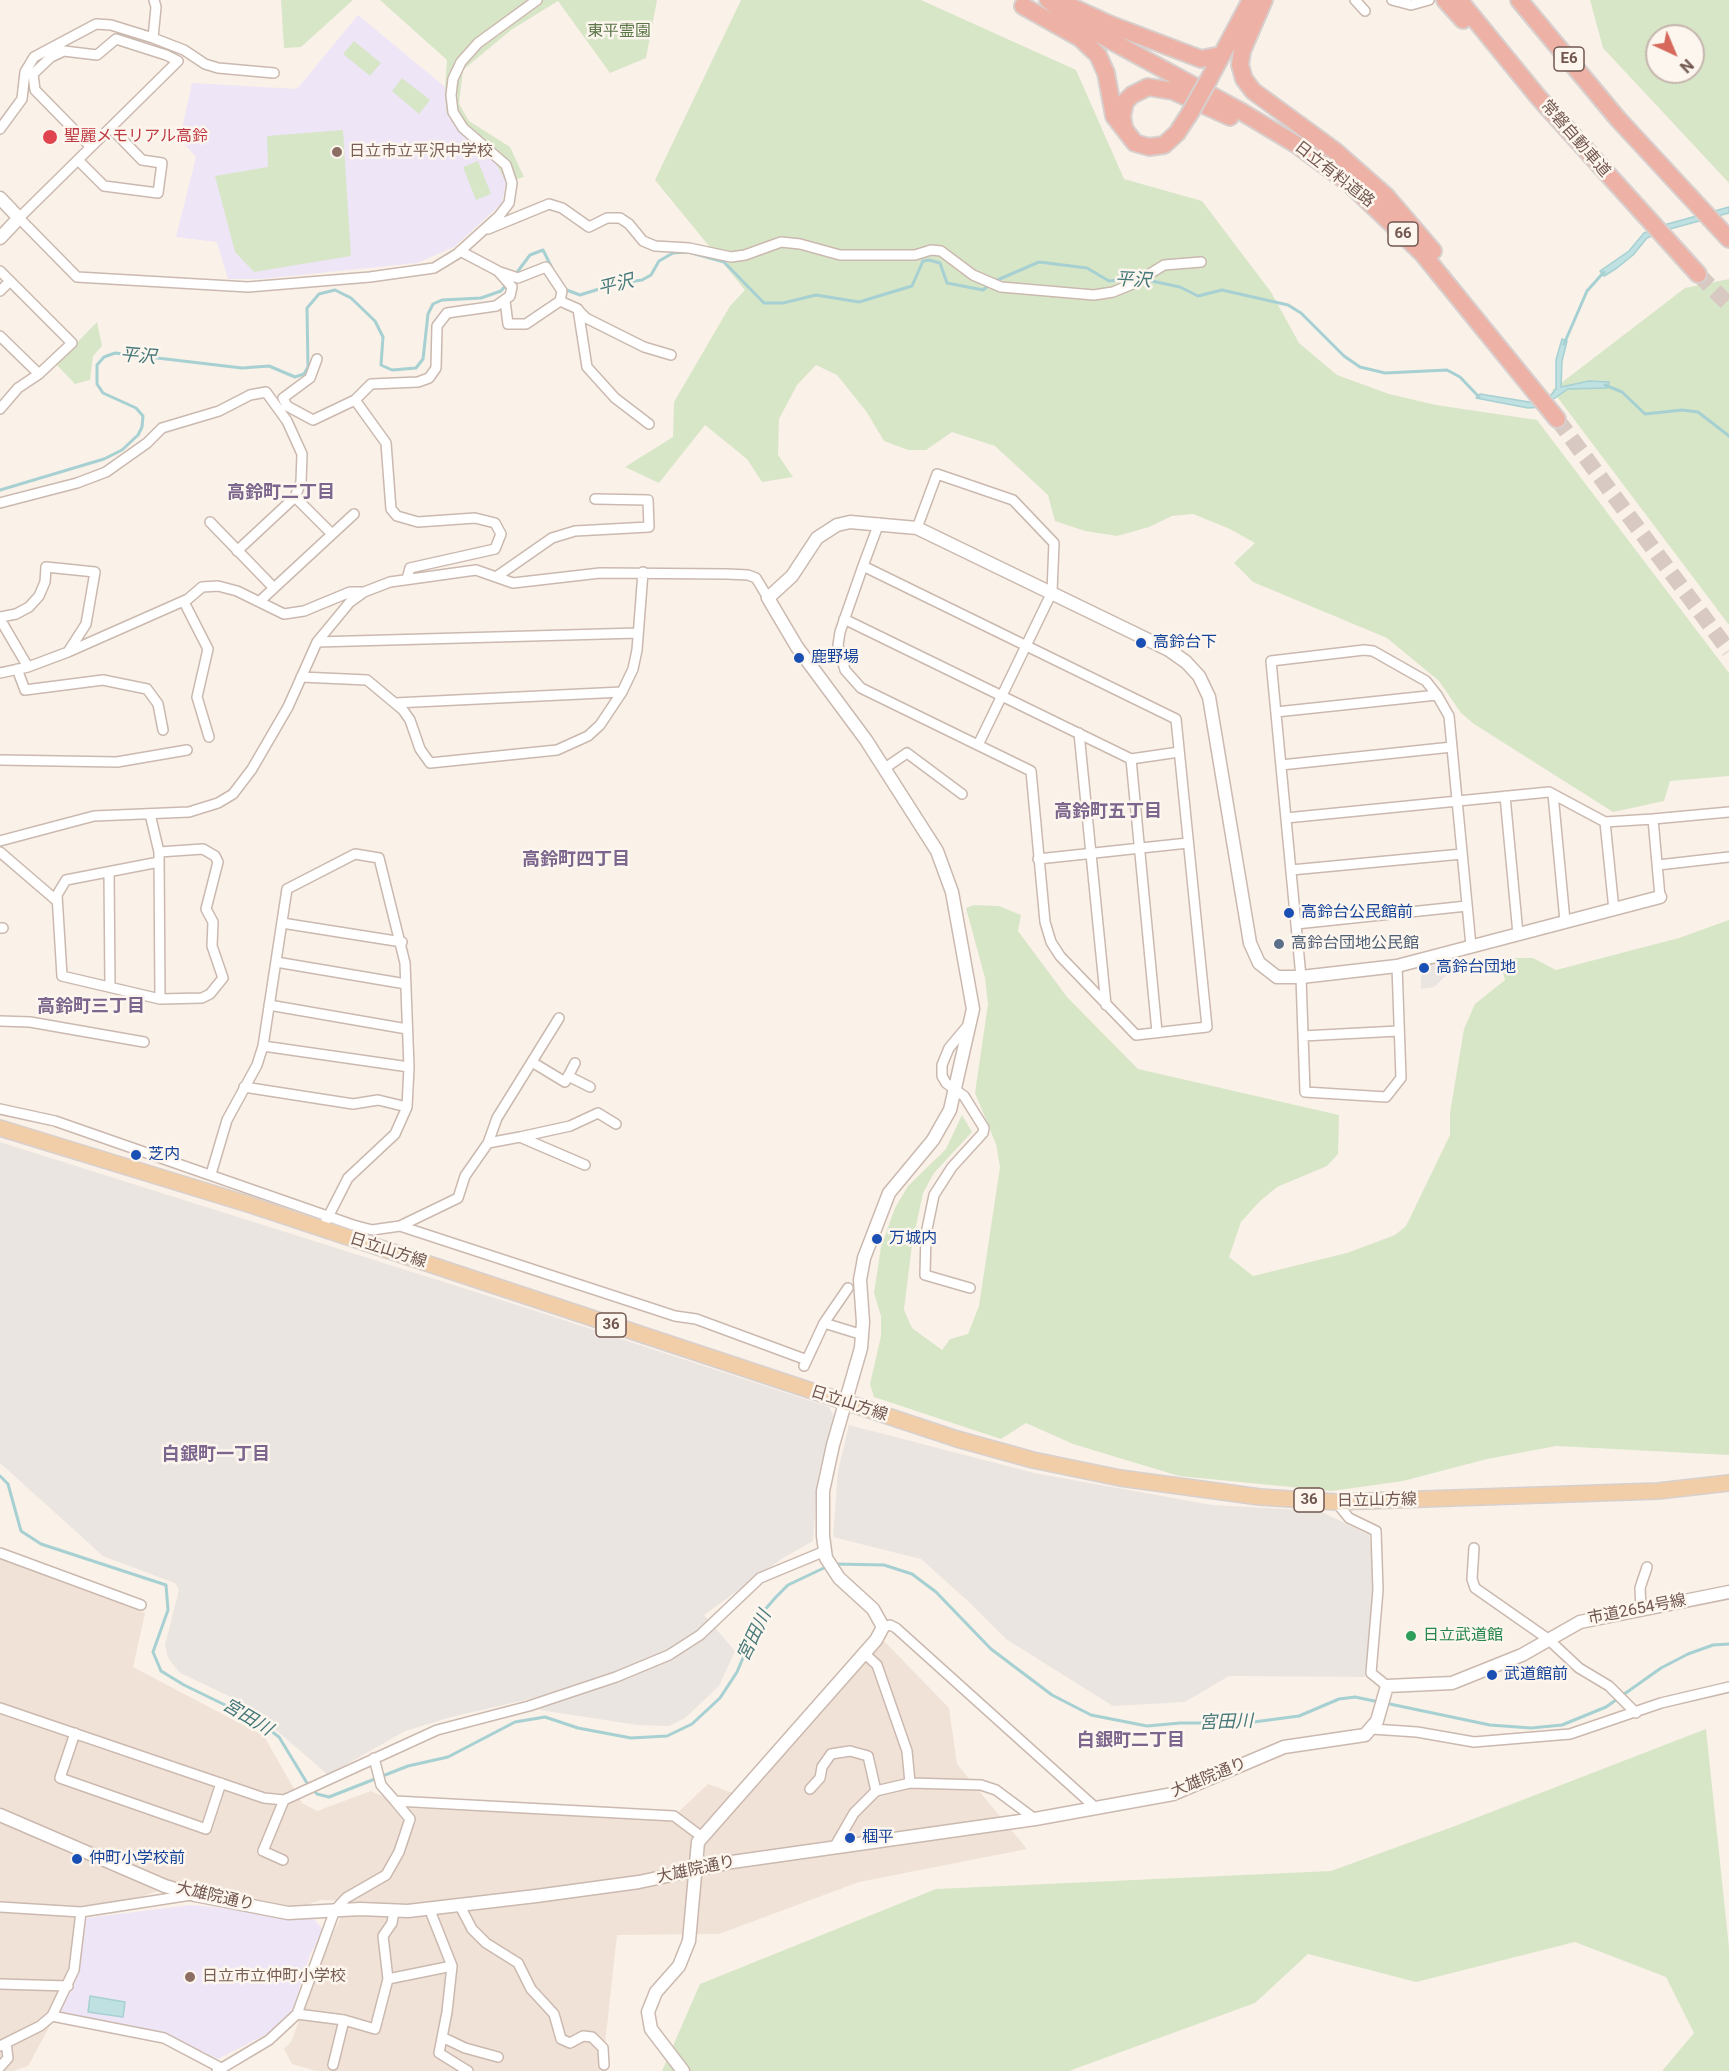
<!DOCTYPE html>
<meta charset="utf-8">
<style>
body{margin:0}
#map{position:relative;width:1729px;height:2071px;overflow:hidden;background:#faf1e8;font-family:Roboto,sans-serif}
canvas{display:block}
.north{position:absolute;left:1645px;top:24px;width:60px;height:60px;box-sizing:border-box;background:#fdf6ee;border:2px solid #c5b6ae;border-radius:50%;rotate:136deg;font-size:16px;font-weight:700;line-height:24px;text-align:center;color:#71574f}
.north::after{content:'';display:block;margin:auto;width:21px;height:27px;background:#d6695b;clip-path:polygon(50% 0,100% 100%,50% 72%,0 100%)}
</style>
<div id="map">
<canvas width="1729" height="2071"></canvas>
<div class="north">N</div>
</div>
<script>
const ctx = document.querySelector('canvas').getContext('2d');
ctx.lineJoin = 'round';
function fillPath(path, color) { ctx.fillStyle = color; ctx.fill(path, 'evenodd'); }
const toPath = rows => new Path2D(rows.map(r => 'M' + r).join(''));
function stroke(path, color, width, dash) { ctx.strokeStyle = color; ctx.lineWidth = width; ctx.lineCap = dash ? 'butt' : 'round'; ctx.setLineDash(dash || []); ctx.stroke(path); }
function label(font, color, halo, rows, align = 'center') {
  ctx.font = font + ' Roboto,"Noto Sans JP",sans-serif'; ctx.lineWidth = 5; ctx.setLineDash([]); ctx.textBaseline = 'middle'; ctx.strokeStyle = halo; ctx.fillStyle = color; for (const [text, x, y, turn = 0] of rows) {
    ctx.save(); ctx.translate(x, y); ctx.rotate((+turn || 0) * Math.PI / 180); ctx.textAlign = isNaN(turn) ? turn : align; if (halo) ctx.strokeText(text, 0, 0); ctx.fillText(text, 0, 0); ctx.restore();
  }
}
fillPath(toPath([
 [0,1559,145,1613,133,1667,264,1736,302,1803,317,1811,371,1791,408,1808,671,1819,708,1784,744,1797,882,1639,949,1708,957,1764,1027,1849,859,1882,719,1934,617,1935,602,2071,316,2071,292,2064,284,2049,291,2042,322,1958,348,1901,321,1900,301,1907,275,1906,189,1880,86,1916,77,1975,53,2020,28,2066,13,2071,0,2071]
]), '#f1e2d7');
fillPath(toPath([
 [1446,961,1449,973,1434,987,1421,989,1421,966],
 [0,1142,539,1312,829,1407,834,1417,818,1476,813,1541,783,1558,704,1615,735,1651,719,1686,685,1718,669,1726,637,1725,540,1710,534,1698,451,1717,405,1731,328,1775,246,1704,180,1673,168,1658,165,1645,179,1590,175,1583,103,1556,0,1463],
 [849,1425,1034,1473,1212,1505,1320,1511,1369,1535,1375,1582,1365,1677,1229,1676,1185,1702,1113,1706,1006,1639,968,1601,921,1559,833,1537,838,1471]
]), '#ebe5e1');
fillPath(toPath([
 [358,15,445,87,446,110,459,131,495,162,506,182,502,203,454,247,417,263,260,279,228,279,217,242,176,237,196,157,180,139,192,83,297,89],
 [192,1905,244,1910,275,1918,313,1918,324,1931,310,1954,292,2012,278,2028,218,2059,155,2031,63,2015,60,2010,79,1970,86,1918]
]), '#eee5f7');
fillPath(toPath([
 [281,0,353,0,301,47,284,48],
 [380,0,657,0,646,58,610,73,558,1,511,30,463,70,459,104,469,121,510,147,524,177,506,182,495,162,459,132,446,110,445,87,447,60],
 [741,0,921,0,1076,70,1124,179,1202,201,1271,292,1299,343,1337,375,1389,394,1436,405,1537,420,1729,673,1729,776,1670,781,1664,801,1613,812,1474,724,1461,713,1439,681,1387,638,1253,582,1234,563,1255,543,1230,529,1193,514,1172,516,1149,527,1117,536,1085,531,1055,521,1048,495,995,446,952,432,926,450,908,450,884,441,866,411,837,375,816,365,797,385,779,419,778,455,793,477,762,482,747,459,705,425,659,483,625,467,673,437,674,402,730,306,745,290,655,180],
 [1590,0,1729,0,1729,183,1603,48],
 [1657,36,1693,36,1693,72,1657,72],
 [354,41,381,63,370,76,343,54],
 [402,78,430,100,419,114,392,91],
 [343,130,351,256,254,272,235,252,215,176,268,167,267,136],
 [478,161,491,194,476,200,463,167],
 [1729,279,1729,625,1552,390,1685,288],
 [97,322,102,346,93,356,90,380,75,384,56,364],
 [974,905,999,906,1021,915,1018,931,1067,997,1138,1069,1339,1115,1338,1154,1327,1166,1277,1187,1260,1201,1241,1222,1229,1257,1253,1276,1347,1253,1395,1235,1406,1226,1450,1135,1450,1113,1464,1029,1475,1004,1505,980,1499,958,1533,958,1556,970,1679,938,1729,920,1729,1455,1556,1446,1487,1459,1403,1481,1332,1491,1179,1476,1073,1444,1026,1423,1001,1439,874,1397,870,1384,881,1336,881,1316,874,1293,881,1247,895,1208,908,1186,946,1149,962,1115,972,1132,934,1173,923,1193,912,1245,904,1310,912,1328,942,1350,950,1339,968,1334,979,1306,1000,1167,996,1144,975,1093,988,1004,985,978,966,908],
 [1706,1729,1729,1948,1729,2071,1662,2071,1694,2033,1666,1977,1575,1942,1416,1982,1308,1954,1255,2003,1069,2071,662,2071,700,1984,936,1889,1331,1871,1455,1826]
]), '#d8e6c8');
const water = toPath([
 [1729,207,1729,213,1666,230,1647,238,1633,255,1617,268,1604,276,1600,271,1629,251,1644,233,1664,225,1729,207],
 [1562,339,1567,341,1562,361,1561,387,1589,381,1609,382,1607,388,1568,389,1542,407,1528,408,1476,398,1480,394,1529,402,1541,402,1550,396,1556,389,1556,360,1562,339],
 [90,1996,125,2002,123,2017,88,2012,90,1996]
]);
fillPath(water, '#bfe1e2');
stroke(water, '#a6d0d2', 1.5);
stroke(toPath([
 [515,275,530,255,543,250,552,268],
 [1147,280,1180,287,1198,296,1222,290,1288,305,1301,313,1344,356,1360,367,1385,373,1447,370,1460,377,1479,397],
 [564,289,580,295,615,284,642,280,651,275,659,261,673,253,688,252,724,262,764,303,783,303,816,295,859,302,912,286,923,261,929,260,940,263,947,283,983,290,995,281,1039,262,1087,268,1109,281,1137,278],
 [1564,344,1587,291,1604,272],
 [1605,385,1622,392,1645,414,1682,410,1698,412,1729,436],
 [0,490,104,459,122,450,138,435,142,427,143,416,136,408,103,393,97,384,97,365,104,357,115,353,242,368,269,366,295,377,304,374,308,367,307,308,319,294,335,290,351,298,375,321,383,337,381,365,392,370,416,368,423,359,428,314,433,304,442,300,481,298,501,291,506,285],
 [0,1476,8,1484,21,1531,41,1544,166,1585,168,1610,153,1652,161,1671,184,1685,258,1721,279,1737,307,1783,317,1794,329,1797,408,1766,448,1757,515,1722,545,1717,578,1728,631,1738,667,1736,692,1724,720,1698,737,1672,762,1613,776,1597,788,1585,828,1566],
 [834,1564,884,1565,912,1574,936,1592,991,1649,1052,1695,1091,1715,1147,1726,1180,1723,1246,1723,1299,1716,1339,1699,1355,1697,1379,1702],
 [1385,1703,1490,1725,1531,1728,1562,1725,1606,1707,1661,1668,1688,1654,1713,1645,1729,1644]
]), '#a6d0d2', 3);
stroke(toPath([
 [1698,274,1729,305],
 [1557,419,1729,651]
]), '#d8cac2', 16, [16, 8]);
const minor = toPath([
 [1355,0,1365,11],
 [1392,0,1411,5,1429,0],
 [153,38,156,7,154,0],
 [0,129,22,99,25,72,34,57,96,24,111,25,153,38,184,50,205,64,218,68,274,73],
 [91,147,35,90,33,74,51,57,64,51,97,55,116,39,166,55,178,61,19,218,77,277,248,287,370,277,434,268,457,254,499,216,509,203,512,183,506,165,463,128,453,112,451,95,453,79,461,62,478,43,537,0],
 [78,160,104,186,158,193,162,163,142,160,111,128],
 [488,229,549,204,562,208,589,227,607,218,620,218,629,224,643,241,655,246,689,248,731,257,745,255,781,242,800,244,840,255,915,255,931,250,941,251,973,275,1001,287,1094,295,1113,292,1135,283,1164,265,1201,262],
 [0,271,72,343,39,374,18,388,0,409],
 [500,272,518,278,546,267,562,291,560,301,526,324,508,324,505,301],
 [0,291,10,281],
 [560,301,578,309,587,367,615,398,649,424],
 [579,311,586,318,644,347,671,355],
 [0,336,39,374],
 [317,359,310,378,283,398,287,406,313,420,355,400],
 [0,503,77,483,106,472,147,443,162,428,219,411,250,395,266,392,287,421,302,454,301,482,295,497],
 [210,522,274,588],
 [917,528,937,474,1013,500,1054,543,1052,592,978,745],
 [237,551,295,497,332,534],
 [863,566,1176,719,1207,1027,1136,1035,1060,956,1051,942,1045,922,1031,771,861,688,845,670,838,645,840,632,863,566,879,523],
 [496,577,552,538,575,531,649,527,648,500,595,499],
 [407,579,410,568,495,549,501,534,495,523,475,518,418,522,397,516,391,509,386,443,355,400,371,384,418,382,429,378,436,368,437,326,447,313,496,306,510,296,512,287,498,271,460,251],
 [260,601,354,514],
 [184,602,208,649,197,697,209,737],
 [0,617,16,614,29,607,39,596,45,582,46,567,95,572,86,624,68,652],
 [0,619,28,667],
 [844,619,1131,759,1179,752],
 [317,642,638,633],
 [17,669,25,690,103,680,147,689,158,704,163,730],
 [0,673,28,667,68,652,188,599,202,587,218,586,237,591,284,614,304,611,350,592,364,592],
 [301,677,367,680,403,710,410,720,420,749,430,763,557,750,588,736,600,725,622,692,633,669,637,650,643,572],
 [395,703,622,692],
 [1276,712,1437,695],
 [1079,733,1106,1005],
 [1131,759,1157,1032],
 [0,760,117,762,187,750],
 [1281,765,1452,747],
 [885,768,907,753,962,794],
 [1553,794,1565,921],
 [1505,796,1518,934],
 [150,814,159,852,160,999],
 [1286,818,1549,792,1605,822,1653,819,1660,897],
 [1653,819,1729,812],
 [1605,822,1614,910],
 [0,841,94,816,189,812,218,803,233,794,252,769,288,707,317,642,350,602,364,592,390,582,476,570,513,583,600,573,727,574,748,575,756,578,768,598],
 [0,852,57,901],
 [1038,859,1188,843],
 [159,862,66,880,57,895,62,976,160,999,202,998,210,994,223,978,212,946,213,922,206,909,218,862,215,856,203,849,159,852],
 [1658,865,1729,857],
 [1291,870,1462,854],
 [109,872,110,987],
 [282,923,402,942],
 [1296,924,1467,906],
 [0,928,3,928],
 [276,962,406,984],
 [1397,966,1401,1078,1386,1097,1305,1092,1301,977,1271,661,1364,650,1373,651,1426,681,1437,695,1449,716,1471,946],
 [269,1005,407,1029],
 [0,1021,30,1022,144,1042],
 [1303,1036,1398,1031],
 [263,1046,409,1067],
 [532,1062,565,1082,575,1063],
 [568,1076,590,1087],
 [244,1087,353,1104,378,1100,407,1107],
 [0,1109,55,1121,353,1225,372,1230,400,1226,675,1316,696,1319,807,1360],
 [520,1137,570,1126,598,1113,616,1124],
 [488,1143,520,1137,585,1165],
 [211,1174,227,1120,257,1065,263,1046,287,889,355,854,379,858,405,963,409,1067,407,1107,395,1134,348,1178,326,1221],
 [400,1226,458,1198,465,1176,488,1143,497,1118,559,1018],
 [970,1288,925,1275,926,1234,934,1195,952,1167,983,1133,984,1128,964,1096,946,1083,942,1076,942,1065,949,1048,970,1023],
 [824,1323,863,1335],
 [804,1366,824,1323,848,1288],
 [1336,1502,1349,1518,1376,1531,1378,1590,1371,1673,1387,1686],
 [1474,1548,1472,1579,1475,1588,1548,1639,1579,1668,1609,1686,1636,1713],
 [0,1553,141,1605],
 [1641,1608,1640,1588,1647,1567],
 [883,1627,890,1625,896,1628,1097,1809],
 [865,1654,877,1665,907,1751,910,1783],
 [0,1708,264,1798,284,1800,437,1730,529,1706,616,1677,669,1655,700,1635,760,1578,825,1551],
 [1372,1729,1417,1732,1474,1742,1570,1734,1661,1703,1729,1687],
 [75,1733,60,1778,206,1829,221,1783],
 [374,1758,381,1785,395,1801,674,1816,702,1837],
 [810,1789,820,1778,822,1767,831,1754,850,1751,868,1756,876,1791],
 [835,1846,854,1813,876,1791,910,1783,981,1785,996,1790,1035,1819],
 [283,1860,263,1851,284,1800],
 [459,1904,472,1929,486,1943,518,1963,531,1989,554,2014,561,2039,570,2043,583,2036,592,2037,603,2048,604,2065],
 [0,1907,81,1912,191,1895],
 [429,1908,452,1966,447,2012,439,2053,468,2071],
 [388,1979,452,1966],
 [0,1984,68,1986],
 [297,2014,344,2020],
 [52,2016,164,2038,221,2068],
 [442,2037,465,2048,498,2057],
 [0,2046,40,2026,52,2016,74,1970,81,1912],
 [333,2065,344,2020,375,2029,388,1979,383,1936,392,1923,394,1911],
 [0,2067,8,2058,6,2043],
 [217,2071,269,2040,297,2014,335,1910,346,1898,386,1875,399,1852,410,1819,395,1801]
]);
const tertiary = toPath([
 [0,198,19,218,0,238],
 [0,1815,165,1886,195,1895,288,1913,360,1909,408,1911,536,1896,639,1882,732,1862,1035,1819,1173,1794,1284,1747,1365,1735,1377,1721,1387,1686,1452,1683,1522,1655,1580,1622,1729,1592],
 [683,2071,651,2029,648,2012,656,1992,679,1966,689,1941,698,1842,876,1640,883,1627,873,1609,839,1578,826,1558,823,1536,823,1491,833,1445,861,1348,863,1322,860,1280,864,1258,889,1193,933,1140,950,1110,973,1009,952,892,937,851,866,740,797,647,768,598,792,576,817,538,837,525,850,522,917,528,1169,650,1186,662,1199,676,1209,697,1250,943,1259,963,1277,977,1301,977,1397,966,1660,897]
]);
const primary = toPath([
 [0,1128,251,1205,957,1439,1033,1460,1120,1478,1260,1497,1336,1502,1658,1491,1729,1483]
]);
const motorway = toPath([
 [1048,0,1080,24,1242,112,1297,145,1350,184,1422,253,1557,419],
 [1264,0,1242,51,1240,65,1244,79,1253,91,1335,151,1386,196,1433,251],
 [1445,0,1463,20],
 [1459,0,1539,98,1698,274],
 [1519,0,1618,119,1729,239],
 [1061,2,1109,24,1201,59,1221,55],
 [1023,6,1080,38,1098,55,1106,73,1114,116,1135,143,1149,147,1164,145,1177,133,1190,113],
 [1209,79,1251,0],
 [1124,127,1122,117,1125,102,1132,95,1148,87,1173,91,1230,117]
]);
stroke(minor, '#cbb9af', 12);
stroke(tertiary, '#cbb9af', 15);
stroke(primary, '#d7d0ce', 18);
stroke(motorway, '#d7d0ce', 20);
stroke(minor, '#fff', 9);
stroke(tertiary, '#fff', 12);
stroke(primary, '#f1cea8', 15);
stroke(motorway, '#edb1a6', 16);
const motorwayBridge = toPath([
 [1190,113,1209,79]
]);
stroke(motorwayBridge, '#d7d0ce', 20, []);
stroke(motorwayBridge, '#edb1a6', 16);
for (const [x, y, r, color] of [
 [50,137,8,"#e0444e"],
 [337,152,6,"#8d6e63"],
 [1141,643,6,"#1a4fb4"],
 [799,658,6,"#1a4fb4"],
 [1289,913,6,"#1a4fb4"],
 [1279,944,6,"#5c6f8a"],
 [1424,968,6,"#1a4fb4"],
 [136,1155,6,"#1a4fb4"],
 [877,1239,6,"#1a4fb4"],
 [1411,1636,6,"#2e9e5b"],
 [1492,1675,6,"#1a4fb4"],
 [850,1838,6,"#1a4fb4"],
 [77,1859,6,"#1a4fb4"],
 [190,1977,6,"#8d6e63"]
]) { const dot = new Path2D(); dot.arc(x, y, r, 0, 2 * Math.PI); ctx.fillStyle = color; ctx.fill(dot); stroke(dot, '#fdf6ee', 2); }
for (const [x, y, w] of [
 [1569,59,30],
 [1403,234,30],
 [611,1325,30],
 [1309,1500,30]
]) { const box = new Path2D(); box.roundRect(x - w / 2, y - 12, w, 24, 4.5); ctx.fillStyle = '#fdf6ee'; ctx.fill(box); stroke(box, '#71574f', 1.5); }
label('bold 15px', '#71574f', null, [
 ["E6",1569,59],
 ["66",1403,234],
 ["36",611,1325],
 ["36",1309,1500]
]);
label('16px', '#5b7648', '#fdf6ee', [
 ["東平霊園",619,32]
]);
label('16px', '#be3a42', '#fdf6ee', [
 ["聖麗メモリアル高鈴",64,137]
], 'left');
label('16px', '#71574f', '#fdf6ee', [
 ["常磐自動車道",1575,139,49],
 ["日立有料道路",1334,175,38],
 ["日立山方線",388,1251,18],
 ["日立山方線",849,1404,18],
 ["日立山方線",1377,1501,-1],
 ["市道2654号線",1637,1610,-11],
 ["大雄院通り",1209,1778,-22],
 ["大雄院通り",696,1870,-12],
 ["大雄院通り",215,1897,13]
]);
label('16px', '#785e54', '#fdf6ee', [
 ["日立市立平沢中学校",349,152],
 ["日立市立仲町小学校",202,1977]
], 'left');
label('16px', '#164399', '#fdf6ee', [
 ["高鈴台下",1153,643],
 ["鹿野場",811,658],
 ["高鈴台公民館前",1301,913],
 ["高鈴台団地",1436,968],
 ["芝内",148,1155],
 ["万城内",889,1239],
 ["武道館前",1504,1675],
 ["椢平",862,1838],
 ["仲町小学校前",89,1859]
], 'left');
label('16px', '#4e5e75', '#fdf6ee', [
 ["高鈴台団地公民館",1291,944]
], 'left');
label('16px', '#27864d', '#fdf6ee', [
 ["日立武道館",1423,1636]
], 'left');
label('italic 18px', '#47797b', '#fdf6ee', [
 ["平沢",1133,281,3],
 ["平沢",616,286,-14],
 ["平沢",138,357,5],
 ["宮田川",755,1636,-64],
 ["宮田川",247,1718,31],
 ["宮田川",1226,1723,-2]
]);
label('bold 18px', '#7c668d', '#fdf6ee', [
 ["高鈴町二丁目",281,493],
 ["高鈴町五丁目",1108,812],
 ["高鈴町四丁目",576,860],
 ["高鈴町三丁目",91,1007],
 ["白銀町一丁目",216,1455],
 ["白銀町二丁目",1131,1741]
]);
</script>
